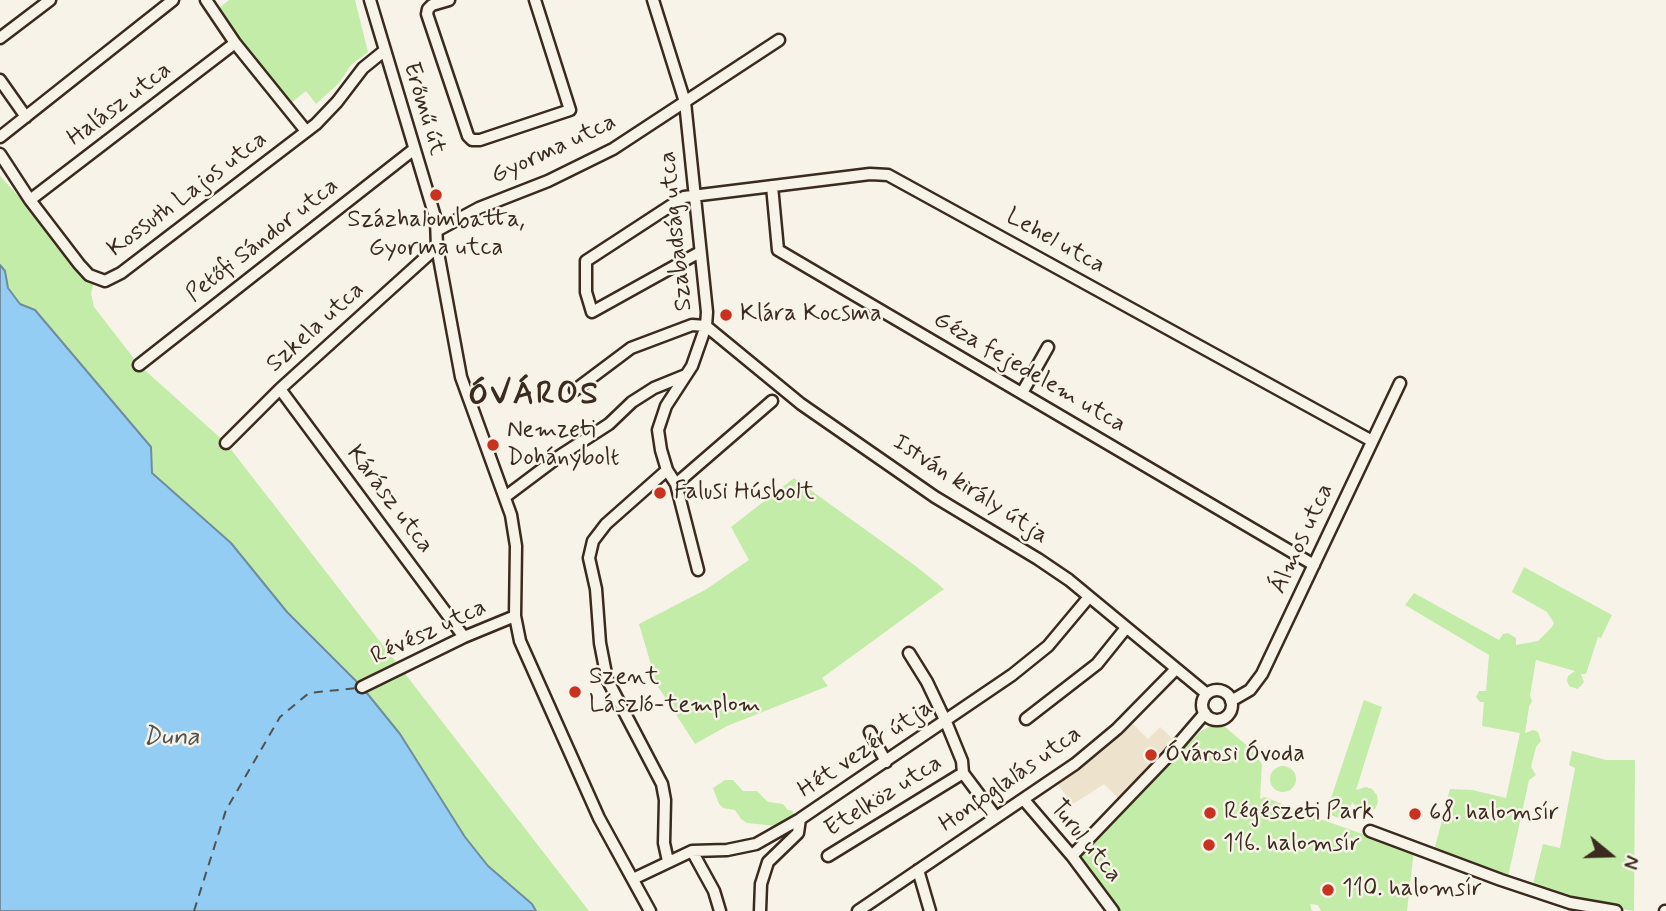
<!DOCTYPE html>
<meta charset="utf-8">
<style>
body{margin:0}
#map{position:relative;width:1666px;height:911px;overflow:hidden;background:#f7f3e8;font-family:Mynerve,sans-serif}
canvas{display:block}
.north{position:absolute;left:1575px;top:820px;width:70px;height:70px;-webkit-text-stroke:5px #f7f3e8;paint-order:stroke;rotate:109deg;font-size:19px;font-weight:700;line-height:28px;text-align:center;color:#3b2a1e}
.north::after{content:'';display:block;margin:auto;width:24px;height:32px;background:#3b2a1e;clip-path:polygon(50% 0,100% 100%,50% 72%,0 100%)}
</style>
<div id="map">
<canvas width="1666" height="911"></canvas>
<div class="north">N</div>
</div>
<script>
const ctx = document.querySelector('canvas').getContext('2d');
ctx.lineJoin = 'round';
function fillPath(path, color) { ctx.fillStyle = color; ctx.fill(path, 'evenodd'); }
const toPath = rows => new Path2D(rows.map(r => 'M' + r).join(''));
function stroke(path, color, width, dash) { ctx.strokeStyle = color; ctx.lineWidth = width; ctx.lineCap = dash ? 'butt' : 'round'; ctx.setLineDash(dash || []); ctx.stroke(path); }
function label(font, color, halo, rows, align = 'center') {
  ctx.font = font + ' Mynerve,sans-serif'; ctx.lineWidth = 5; ctx.setLineDash([]); ctx.textBaseline = 'middle'; ctx.strokeStyle = halo; ctx.fillStyle = color; for (const [text, x, y, turn = 0] of rows) {
    ctx.save(); ctx.translate(x, y); ctx.rotate((+turn || 0) * Math.PI / 180); ctx.textAlign = isNaN(turn) ? turn : align; if (halo) ctx.strokeText(text, 0, 0); ctx.fillText(text, 0, 0); ctx.restore();
  }
}
fillPath(toPath([
 [1131,722,1148,739,1160,727,1173,739,1118,798,1104,784,1073,804,1058,785,1102,752]
]), '#ede2cc');
fillPath(toPath([
 [229,0,355,0,368,52,351,65,339,83,316,104,306,91,286,107,214,12],
 [0,176,95,279,91,293,94,307,139,365,226,443,589,911,536,911,532,904,488,866,465,837,400,734,362,687,287,612,231,543,152,473,150,447,35,310,20,304,8,288,5,271,0,265],
 [794,478,917,567,944,589,822,678,828,686,727,726,695,744,657,685,639,624,705,590,749,560,731,527],
 [1524,567,1612,615,1601,638,1598,637,1586,674,1581,674,1584,682,1578,689,1569,686,1567,681,1568,676,1575,671,1536,660,1530,695,1532,701,1529,707,1525,733,1533,730,1538,732,1541,741,1536,747,1531,767,1536,775,1529,780,1508,877,1434,851,1450,789,1472,790,1506,798,1520,733,1482,726,1484,702,1480,702,1476,697,1479,691,1486,691,1489,655,1405,605,1414,593,1499,640,1503,634,1508,633,1516,638,1516,645,1538,641,1551,628,1554,623,1547,612,1512,592],
 [1364,700,1382,707,1356,790,1366,787,1372,789,1377,795,1378,802,1375,809,1368,812,1361,812,1352,802,1346,821,1326,813],
 [1211,726,1225,727,1250,748,1262,764,1260,799,1265,797,1306,814,1371,837,1394,841,1414,850,1407,911,1321,911,1318,905,1310,904,1312,911,1116,911,1077,855,1201,731],
 [1572,751,1606,760,1635,760,1634,911,1570,900,1532,888,1543,844,1560,848,1575,768,1569,765],
 '1270 779a13 13 0 1 1 26 0a13 13 0 1 1-26 0Z',
 [725,780,733,780,743,791,757,791,768,802,783,804,788,810,793,811,793,817,776,826,747,823,741,819,735,810,723,808,719,804,713,788]
]), '#c2eca8');
const water = toPath([
 [0,265,5,271,8,288,20,304,35,310,151,447,152,473,231,543,287,612,362,687,400,734,465,837,488,866,532,904,536,911,0,911,0,265]
]);
fillPath(water, '#93cdf3');
stroke(water, '#708c9e', 2);
stroke(toPath([
 [194,911,226,810,280,717,309,693,357,688]
]), '#515353', 2, [9, 7]);
const minor = toPath([
 [206,0,235,43,306,131],
 [370,0,436,220,437,247,461,377,511,515,516,546,515,616,520,641,599,818,650,911],
 [449,0,432,5,428,9,427,14,468,136,472,140,480,140,570,110,535,0],
 [653,0,685,102,707,312,706,326,692,366,666,406,658,430,661,450,667,470,676,484,698,570],
 [0,38,50,0],
 [0,80,26,117],
 [0,137,173,0],
 [0,154,30,200,79,264,89,275,105,281,121,273,316,124,337,102,363,68,384,51],
 [772,186,778,250,1314,565],
 [30,200,235,43],
 [438,230,479,208,548,181,613,149,779,40],
 [700,252,592,312,586,292,586,261,684,197,870,174,888,175,1372,441],
 [139,365,413,150],
 [280,389,464,637],
 [575,390,631,348,692,325,706,326,801,404,935,497,1038,559,1069,580,1207,694],
 [1022,393,1048,347],
 [226,443,280,389,437,247],
 [667,470,606,524,593,541,589,558,596,589,600,643,607,679,662,784,665,800,664,843,668,861],
 [676,484,772,401],
 [505,497,561,455,609,424,632,402,654,388,686,375],
 [909,653,927,682,946,722,962,761,963,773,996,817],
 [362,687,464,637,515,616],
 '1202 705a15 15 0 1 1 30 0a15 15 0 1 1-30 0Z',
 [1231,701,1250,690,1262,674,1400,383],
 [1026,719,1097,664,1126,628],
 [870,732,886,762],
 [1024,800,1072,856,1113,911],
 [1370,831,1501,880,1570,903,1616,911],
 [692,851,714,891,720,911],
 [828,856,963,773],
 [1072,856,1168,756,1205,713],
 [918,870,930,911],
 [633,879,692,851,727,850,756,844,800,819,1012,675,1048,646,1089,597],
 [760,911,761,884,768,862,798,833,800,819],
 [858,911,1075,764,1117,729,1176,669],
 [1665,911,1666,911]
]);
stroke(minor, '#3b2a1e', 15);
stroke(minor, '#f7f3e8', 10);
for (const [x, y, r, color] of [
 [436,195,7,"#c8321e"],
 [726,315,7,"#c8321e"],
 [493,445,7,"#c8321e"],
 [660,493,7,"#c8321e"],
 [575,692,7,"#c8321e"],
 [1151,755,7,"#c8321e"],
 [1210,813,7,"#c8321e"],
 [1415,814,7,"#c8321e"],
 [1209,845,7,"#c8321e"],
 [1328,890,7,"#c8321e"]
]) { const dot = new Path2D(); dot.arc(x, y, r, 0, 2 * Math.PI); ctx.fillStyle = color; ctx.fill(dot); stroke(dot, '#f7f3e8', 2.5); }
label('24px', '#3b2a1e', '#f7f3e8', [
 ["Halász utca",120,105,-37],
 ["Erőmű út",423,109,73],
 ["Gyorma utca",554,150,-25],
 ["Kossuth Lajos utca",188,195,-37],
 ["Szabadság utca",677,231,-96],
 ["Petőfi Sándor utca",263,241,-38],
 ["Lehel utca",1055,242,29],
 ["Szkela utca",316,328,-42],
 ["Géza fejedelem utca",1029,373,30],
 ["István király útja",970,490,33],
 ["Kárász utca",389,500,53],
 ["Álmos utca",1303,539,-65],
 ["Révész utca",429,633,-25],
 ["Hét vezér útja",866,750,-34],
 ["Honfoglalás utca",1011,780,-35],
 ["Etelköz utca",884,797,-32],
 ["Turul utca",1085,842,51]
]);
label('24px', '#3b2a1e', '#f7f3e8', [
 ["Százhalombatta,",436,221,"center"],
 ["Gyorma utca",436,249,"center"],
 ["Klára Kocsma",740,315],
 ["Nemzeti",507,431],
 ["Dohánybolt",507,459],
 ["Falusi Húsbolt",674,493],
 ["Szent",589,678],
 ["László-templom",589,706],
 ["Óvárosi Óvoda",1165,755],
 ["Régészeti Park",1224,813],
 ["68. halomsír",1429,814],
 ["116. halomsír",1223,845],
 ["110. halomsír",1342,890]
], 'left');
label('italic 26px', '#515353', '#f7f3e8', [
 ["Duna",171,739]
]);
ctx.letterSpacing = '2px';
label('bold 32px', '#3b2a1e', '#f7f3e8', [
 ["ÓVÁROS",534,396]
]);
ctx.letterSpacing = '0px';
</script>
